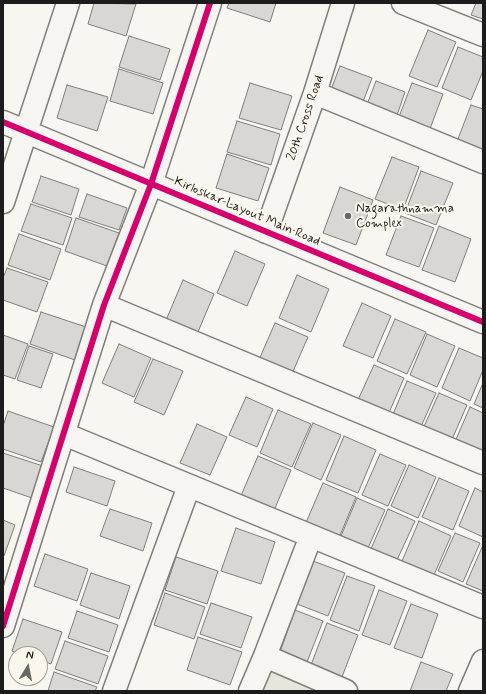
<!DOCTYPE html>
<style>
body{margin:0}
#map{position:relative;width:486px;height:694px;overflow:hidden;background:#f8f6f0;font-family:Mynerve,sans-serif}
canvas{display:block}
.frame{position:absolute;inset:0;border:4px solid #1c1c1c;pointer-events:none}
.north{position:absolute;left:8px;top:646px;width:40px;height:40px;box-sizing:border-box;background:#fbf7ec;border:1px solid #a29f99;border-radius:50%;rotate:10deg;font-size:11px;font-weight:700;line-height:16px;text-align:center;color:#1c1c1c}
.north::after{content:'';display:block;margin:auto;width:14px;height:18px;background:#696866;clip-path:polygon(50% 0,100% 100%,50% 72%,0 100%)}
</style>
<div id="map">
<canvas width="486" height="694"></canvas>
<div class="frame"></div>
<div class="north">N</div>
</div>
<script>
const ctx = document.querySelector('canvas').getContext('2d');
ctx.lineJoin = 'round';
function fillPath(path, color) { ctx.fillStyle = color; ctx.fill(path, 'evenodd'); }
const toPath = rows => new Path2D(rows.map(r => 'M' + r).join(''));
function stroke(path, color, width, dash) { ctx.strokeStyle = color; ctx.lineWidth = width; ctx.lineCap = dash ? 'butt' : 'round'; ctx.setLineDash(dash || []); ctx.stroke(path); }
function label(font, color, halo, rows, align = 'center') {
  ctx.font = font + ' Mynerve,sans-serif'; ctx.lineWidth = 4; ctx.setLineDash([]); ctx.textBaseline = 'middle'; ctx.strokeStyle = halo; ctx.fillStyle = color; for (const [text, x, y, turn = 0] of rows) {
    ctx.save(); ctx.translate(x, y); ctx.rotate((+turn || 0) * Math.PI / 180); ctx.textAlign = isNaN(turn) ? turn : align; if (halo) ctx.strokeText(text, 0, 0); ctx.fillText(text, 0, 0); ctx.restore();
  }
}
fillPath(toPath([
 [267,666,327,691,257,691]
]), '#e8e5dd');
const building = toPath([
 [94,3,136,4,126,36,88,24,94,3],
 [229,3,276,3,270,22,227,8,229,3],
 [476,3,483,3,483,19,471,15,476,3],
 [428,30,456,42,437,87,409,76,428,30],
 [129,36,170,49,160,80,119,67,129,36],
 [458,47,483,57,483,71,471,100,442,88,458,47],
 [340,66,372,78,361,107,329,95,340,66],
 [119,69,163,83,153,114,110,101,119,69],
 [376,81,405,92,395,121,365,110,376,81],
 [250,83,292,96,281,130,239,118,250,83],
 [412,83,443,94,428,134,397,122,412,83],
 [67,85,108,97,97,131,57,118,67,85],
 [471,105,483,109,483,155,456,144,471,105],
 [237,121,280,134,271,165,227,152,237,121],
 [227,154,269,168,258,201,216,188,227,154],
 [392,157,419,167,403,210,375,199,392,157],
 [421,171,453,183,436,225,405,213,421,171],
 [41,176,79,189,71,215,32,202,41,176],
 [340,187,373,200,356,245,323,233,340,187],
 [87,194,127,208,119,230,79,217,87,194],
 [31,204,72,218,63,245,21,231,31,204],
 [401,216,434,228,419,267,386,255,401,216],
 [76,218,119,233,107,266,65,251,76,218],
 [439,226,471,239,455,282,422,270,439,226],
 [19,234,61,249,50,280,8,265,19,234],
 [235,251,265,264,247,306,217,293,235,251],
 [7,268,48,282,37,312,3,300,3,278,7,268],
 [297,275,329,289,311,332,279,318,297,275],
 [183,280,214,294,195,339,164,325,183,280],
 [362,303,391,316,373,358,343,346,362,303],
 [41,312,86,327,75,360,30,344,41,312],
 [395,319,426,332,407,374,377,361,395,319],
 [275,323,308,337,291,376,258,362,275,323],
 [427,334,455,346,437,387,410,375,427,334],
 [3,335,28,344,15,379,3,375,3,335],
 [119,344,151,358,134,397,102,383,119,344],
 [29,346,53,354,41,388,17,380,29,346],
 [459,348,483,358,483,370,470,401,442,388,459,348],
 [153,359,183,371,164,415,134,402,153,359],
 [374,365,404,378,388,415,357,402,374,365],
 [407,381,436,393,419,431,391,419,407,381],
 [483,383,483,408,474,404,483,383],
 [439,393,467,405,450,444,422,431,439,393],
 [246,397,273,409,257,447,229,435,246,397],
 [470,407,483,413,483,456,454,444,470,407],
 [278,410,311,424,292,467,260,453,278,410],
 [8,411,54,427,41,462,3,449,3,426,8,411],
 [313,423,341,435,321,480,294,468,313,423],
 [197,424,227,437,210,475,180,463,197,424],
 [344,436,376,450,358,493,326,480,344,436],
 [3,453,43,466,32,498,3,488,3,453],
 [380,454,406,465,388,506,362,495,380,454],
 [258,456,291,470,273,513,240,498,258,456],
 [409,465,436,477,418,518,391,506,409,465],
 [74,467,115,481,107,506,66,492,74,467],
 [439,478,469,491,453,530,422,517,439,478],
 [323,483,356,497,338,540,305,525,323,483],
 [475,488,483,492,483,537,459,526,475,488],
 [357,498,385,510,368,548,341,536,357,498],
 [110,509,152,523,143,551,100,536,110,509],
 [388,509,415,521,397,560,371,549,388,509],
 [3,520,15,525,4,556,3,555,3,520],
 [419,521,451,536,434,575,402,561,419,521],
 [236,528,275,542,261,584,221,571,236,528],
 [455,533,480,543,463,582,438,571,455,533],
 [483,545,483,591,466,584,483,545],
 [45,554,88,569,77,601,34,586,45,554],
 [176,557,218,571,207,604,165,590,176,557],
 [313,561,345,573,328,616,297,604,313,561],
 [91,573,130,586,119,619,80,605,91,573],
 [347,576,375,586,359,631,330,620,347,576],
 [379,590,407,601,390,645,362,635,379,590],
 [165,593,205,607,194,639,154,625,165,593],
 [211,603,252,617,241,648,200,634,211,603],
 [411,604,438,614,422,658,394,648,411,604],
 [295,610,323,621,307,662,280,652,295,610],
 [77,611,118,625,109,652,68,638,77,611],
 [23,619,62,632,51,664,40,660,40,654,21,654,12,651,23,619],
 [327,623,358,635,342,677,311,665,327,623],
 [198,637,242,652,230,685,187,670,198,637],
 [65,641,108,656,98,684,55,669,65,641],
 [421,662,453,674,446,691,410,691,421,662],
 [54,672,97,687,95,691,48,691,54,672]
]);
fillPath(building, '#d9d7d3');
stroke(building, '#7f7e7b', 1);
const minor = toPath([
 [403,3,483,35],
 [315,93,483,162],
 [3,122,483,322],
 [3,202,68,3],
 [266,232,315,93,343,3],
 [104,305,483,463],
 [64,434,483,607],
 [3,626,104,305,151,184,210,3],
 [265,656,346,691],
 [114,691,189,486],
 [250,691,265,656,311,536],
 [470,691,483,661]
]);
stroke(minor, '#7f7e7b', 25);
stroke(minor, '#f6f5f1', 22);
stroke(toPath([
 [3,122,483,322],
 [3,626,104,305,151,184,210,3]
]), '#d6006c', 6);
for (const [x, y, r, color] of [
 [348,216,4,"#696866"]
]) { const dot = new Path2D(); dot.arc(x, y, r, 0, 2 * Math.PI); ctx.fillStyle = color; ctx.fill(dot); stroke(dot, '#fbf7ec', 1.5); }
label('13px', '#1c1c1c', '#fbf7ec', [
 ["20th Cross Road",306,118,-71],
 ["Kirloskar Layout Main Road",247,212,23]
]);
label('13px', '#1c1c1c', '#fbf7ec', [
 ["Nagarathnamma",356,209],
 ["Complex",356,224]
], 'left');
</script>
